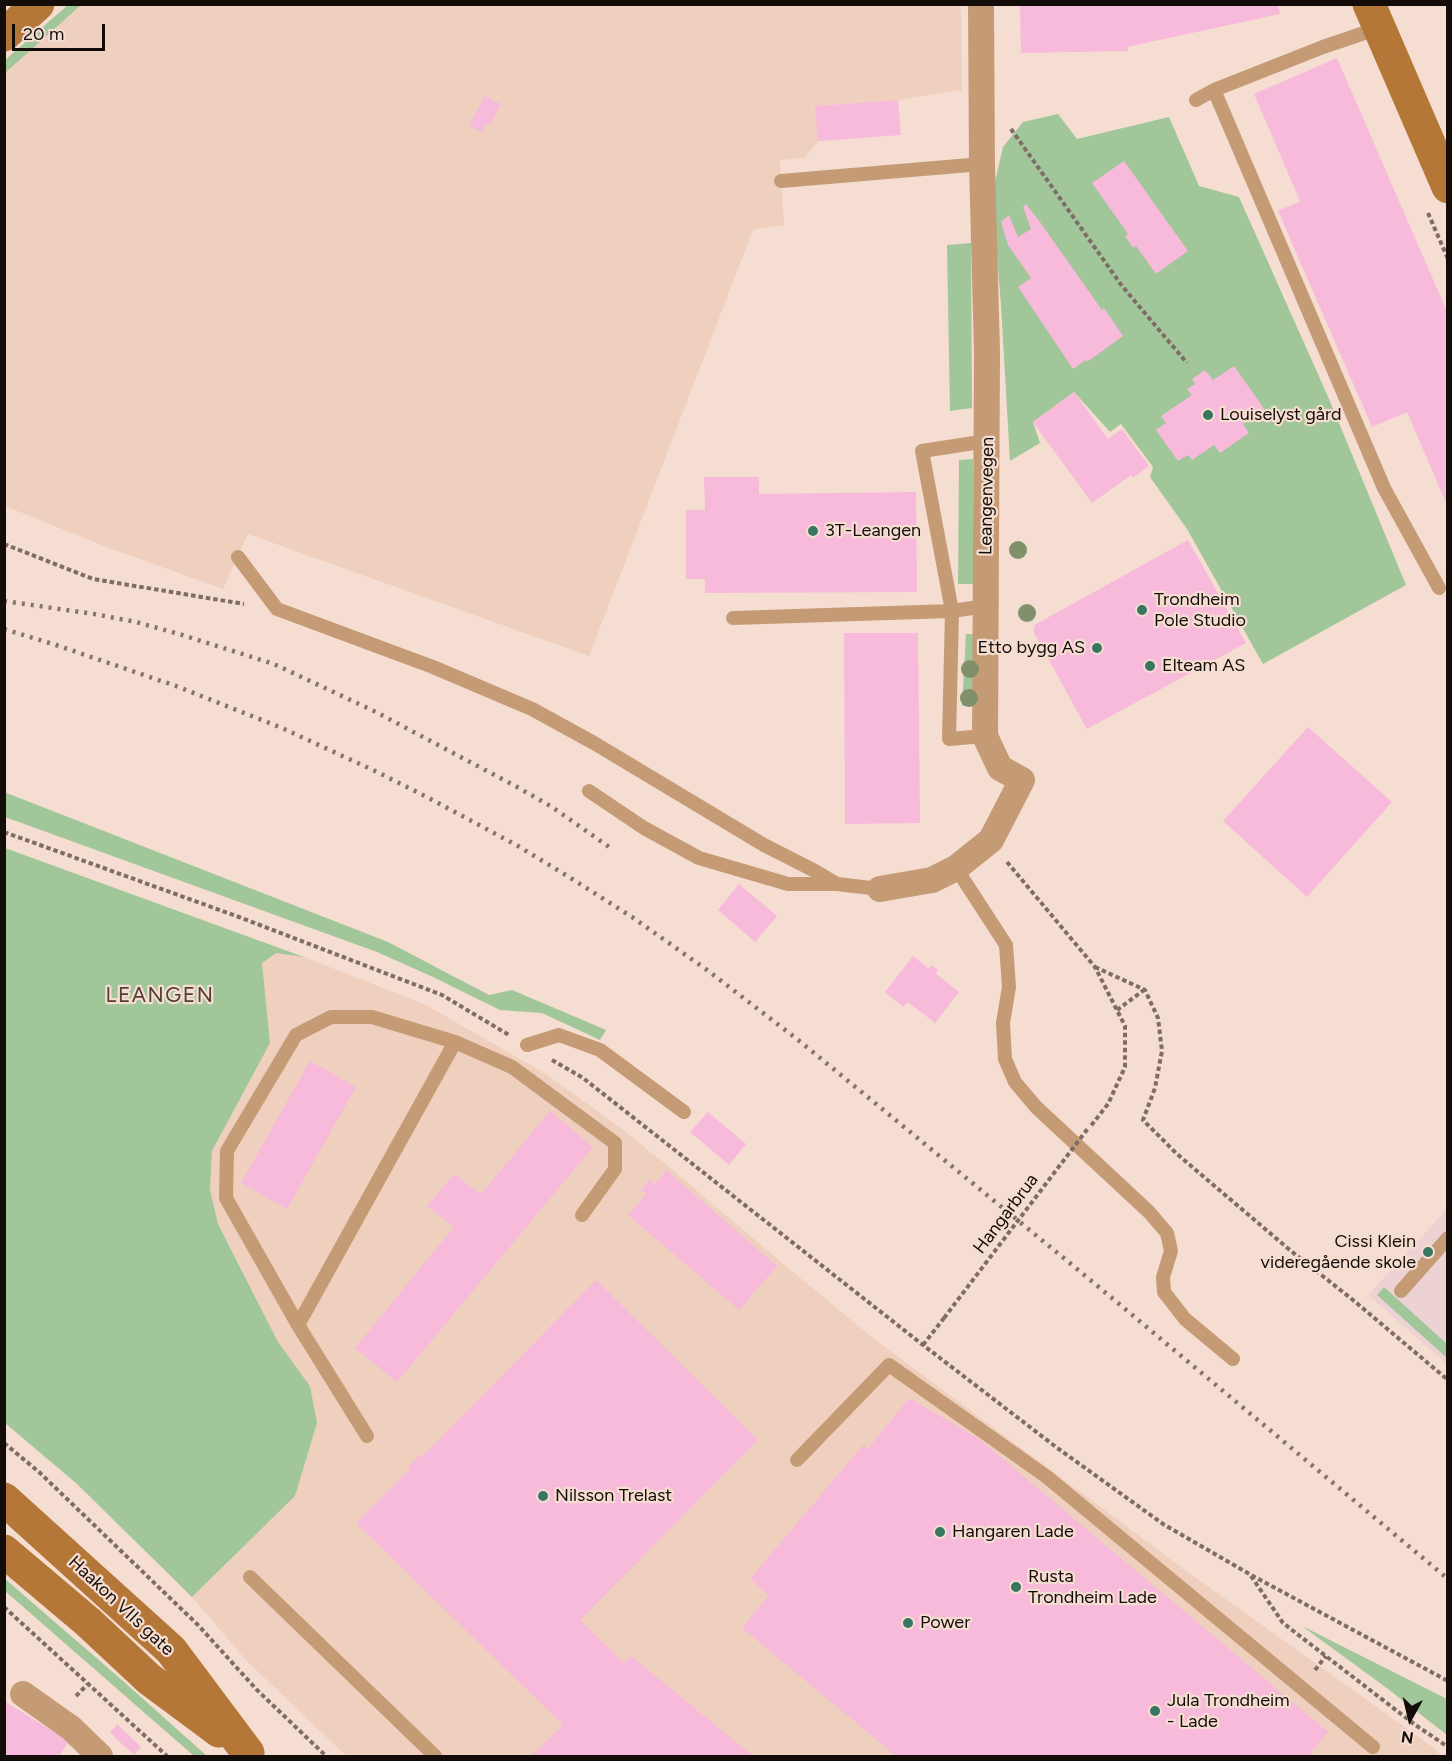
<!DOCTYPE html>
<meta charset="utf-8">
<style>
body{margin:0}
#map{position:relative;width:1452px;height:1761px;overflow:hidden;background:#f5ddd1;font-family:Figtree,sans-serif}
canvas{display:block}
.frame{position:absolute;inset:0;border:6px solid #140c08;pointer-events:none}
.north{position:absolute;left:1380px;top:1689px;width:60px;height:60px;-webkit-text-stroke:4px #f5ddd1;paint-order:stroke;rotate:188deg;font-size:16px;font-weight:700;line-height:24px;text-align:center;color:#140c08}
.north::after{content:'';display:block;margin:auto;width:21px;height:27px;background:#140c08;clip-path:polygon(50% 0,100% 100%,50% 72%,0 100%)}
.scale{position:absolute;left:12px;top:24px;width:93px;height:27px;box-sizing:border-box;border:3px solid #140c08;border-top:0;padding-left:8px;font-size:18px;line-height:21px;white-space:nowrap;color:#140c08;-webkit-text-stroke:4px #f5ddd1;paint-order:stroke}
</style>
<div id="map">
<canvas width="1452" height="1761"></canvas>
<div class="frame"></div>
<div class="north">N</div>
<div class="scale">20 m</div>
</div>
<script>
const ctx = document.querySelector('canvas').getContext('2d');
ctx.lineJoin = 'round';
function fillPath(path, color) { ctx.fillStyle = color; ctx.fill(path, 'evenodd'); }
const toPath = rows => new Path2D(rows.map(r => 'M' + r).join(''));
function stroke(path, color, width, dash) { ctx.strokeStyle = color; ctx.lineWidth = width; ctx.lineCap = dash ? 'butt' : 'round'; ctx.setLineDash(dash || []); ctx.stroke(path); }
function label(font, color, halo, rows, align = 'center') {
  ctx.font = font + ' Figtree,sans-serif'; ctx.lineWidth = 4.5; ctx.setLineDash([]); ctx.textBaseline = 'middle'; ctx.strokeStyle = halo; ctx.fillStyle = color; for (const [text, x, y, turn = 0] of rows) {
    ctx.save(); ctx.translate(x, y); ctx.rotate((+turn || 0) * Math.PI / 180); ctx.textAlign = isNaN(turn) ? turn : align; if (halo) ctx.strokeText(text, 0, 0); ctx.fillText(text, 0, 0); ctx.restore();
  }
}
fillPath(toPath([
 [81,5,961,5,962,90,898,100,816,106,818,141,805,158,780,160,784,225,753,230,589,656,248,534,223,589,109,548,5,506,4,72],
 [276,953,304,957,426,1005,546,1074,622,1129,669,1167,781,1262,873,1338,1185,1570,1434,1748,1441,1756,346,1756,245,1659,192,1597,295,1496,310,1386,278,1342,218,1224,210,1190,212,1151,270,1043,262,962]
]), '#efd0bf');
fillPath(toPath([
 [1447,1209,1447,1364,1368,1295]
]), '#ecd2d3');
fillPath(toPath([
 [69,4,81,5,5,73,5,60],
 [1058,114,1077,139,1169,117,1199,186,1239,197,1329,399,1406,585,1263,664,1187,529,1150,477,1153,467,1121,424,1110,432,1074,392,1033,422,1040,443,1010,461,1001,305,992,195,1003,147,1023,122],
 [971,243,972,408,950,411,947,245],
 [973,459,973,584,958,584,959,460],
 [966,634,977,634,977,706,962,706],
 [4,792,388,942,489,995,512,990,606,1030,600,1040,542,1013,500,1010,433,977,377,952,5,817],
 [5,848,304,957,276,953,262,963,270,1043,212,1151,210,1190,218,1224,278,1342,310,1386,317,1423,295,1496,192,1597,77,1484,5,1423],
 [1384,1287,1447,1344,1447,1358,1377,1295],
 [4,1578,123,1681,207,1756,194,1756,5,1591],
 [1302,1626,1447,1699,1447,1735,1388,1689]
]), '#a1c699');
fillPath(toPath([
 [1020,4,1278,4,1280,14,1127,47,1128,51,1021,53],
 [1337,58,1448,314,1448,507,1407,412,1372,427,1278,211,1300,201,1254,94],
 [485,96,501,104,490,126,486,124,481,132,469,126],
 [898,100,901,135,818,141,815,106],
 [1124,161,1188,251,1156,274,1136,246,1133,248,1125,236,1128,234,1092,183],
 [1026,204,1040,222,1102,310,1104,308,1123,336,1087,362,1086,360,1073,369,1018,287,1031,278,1008,245,1001,222,1009,215,1018,237,1031,229,1023,207],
 [1234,366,1265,410,1243,424,1249,433,1220,453,1214,445,1192,460,1188,455,1178,461,1156,430,1166,423,1161,416,1192,395,1187,389,1195,384,1192,379,1205,370,1213,380],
 [1074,392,1108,439,1122,429,1149,466,1133,478,1131,475,1092,503,1033,422],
 [704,477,759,477,759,494,916,492,917,592,705,593,705,579,686,579,686,510,705,510],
 [1188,540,1246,643,1087,729,1034,633,1034,627,1036,624],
 [844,633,918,633,920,823,845,824],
 [1308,727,1392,802,1307,897,1223,821],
 [739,884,777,916,755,942,718,910],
 [913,956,929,969,932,965,938,970,935,973,959,992,935,1023,908,1002,903,1007,885,992],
 [310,1061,356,1087,287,1209,241,1183],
 [550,1111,593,1147,397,1382,355,1348,454,1227,427,1206,454,1174,481,1194],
 [708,1112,746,1144,729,1165,690,1132],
 [666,1170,777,1266,739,1310,628,1215,646,1194,641,1190,650,1179,655,1184],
 [596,1280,758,1440,580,1620,624,1663,631,1656,753,1756,531,1756,563,1725,356,1523,410,1469,408,1467,421,1454,423,1456],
 [909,1398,979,1439,1328,1732,1308,1756,896,1756,742,1628,769,1595,750,1579,863,1445,868,1449],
 [4,1701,69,1741,59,1756,4,1756],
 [117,1724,141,1747,134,1755,110,1733]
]), '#f7bada');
stroke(toPath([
 [1011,129,1122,286,1187,363],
 [1428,213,1448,259],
 [4,544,93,579,244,604],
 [4,832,239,917,442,995,509,1035],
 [1007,862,1095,967,1125,1026,1125,1067,1108,1104,1090,1127],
 [1095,967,1145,990,1158,1018,1162,1051,1155,1088,1143,1120,1177,1154,1291,1251,1353,1300,1448,1380],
 [1117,1010,1144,990],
 [552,1060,583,1078,923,1345,1056,1447,1163,1524,1251,1575,1448,1681],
 [923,1345,944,1318],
 [4,1443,39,1472,198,1625,257,1690,326,1756],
 [1251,1576,1283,1623,1414,1724,1448,1747],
 [4,1607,167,1756],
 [1315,1670,1326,1656],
 [76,1696,88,1684]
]), '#7d6d66', 4, [4.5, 3]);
stroke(toPath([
 [1379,28,1323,47,1214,90,1384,488,1439,588],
 [1196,100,1214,90],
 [781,181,982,164],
 [238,557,277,609,433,667,532,709,594,743,764,845,815,871,837,884,880,889],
 [733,618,952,611,986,606],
 [985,736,949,739,952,611,922,451,987,441],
 [589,791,644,828,699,858,788,884,835,884],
 [956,868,1006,945,1009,987,1003,1023,1005,1059,1015,1082,1036,1107,1149,1212,1167,1233,1171,1251,1163,1277,1164,1292,1185,1319,1233,1359],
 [527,1045,559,1035,600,1050,684,1112],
 [1401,1291,1448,1238],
 [298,1325,455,1042],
 [367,1436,298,1325,226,1198,227,1151,296,1035,331,1017,372,1017,455,1042,512,1067,615,1143,615,1169,582,1215],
 [797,1460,889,1365,1047,1477,1373,1747],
 [250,1577,435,1756]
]), '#c59b75', 14);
stroke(toPath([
 [880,889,932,880,956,868,991,840,1022,780,1000,768,985,736,987,352,982,164,981,4],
 [23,1694,71,1728,100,1756]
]), '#c59b75', 26);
stroke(toPath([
 [1369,4,1448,187],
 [4,35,38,4],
 [4,1499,171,1650,248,1753],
 [4,1551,88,1622,149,1679,219,1731]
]), '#b47738', 33);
stroke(toPath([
 [4,601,94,614,136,622,179,634,274,664,376,712,519,788,552,807,612,849],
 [4,629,56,645,176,686,282,728,375,771,427,797,518,846,569,877,632,917,707,970,797,1039,1088,1278,1448,1579]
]), '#84746c', 4.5, [3, 6]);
stroke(toPath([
 [944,1318,1089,1127]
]), '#7d6d66', 4, [4.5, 3]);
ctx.fillStyle = '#80906a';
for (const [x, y] of [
 [1018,550],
 [1027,613],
 [970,669],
 [969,698]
]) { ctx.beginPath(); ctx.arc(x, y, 9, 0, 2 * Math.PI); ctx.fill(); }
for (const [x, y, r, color] of [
 [1208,415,6,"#397661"],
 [813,531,6,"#397661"],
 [1142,610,6,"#397661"],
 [1097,648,6,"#397661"],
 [1150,666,6,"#397661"],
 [1428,1252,6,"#397661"],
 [543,1496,6,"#397661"],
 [940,1532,6,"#397661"],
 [1016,1587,6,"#397661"],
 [908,1623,6,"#397661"],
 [1155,1711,6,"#397661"]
]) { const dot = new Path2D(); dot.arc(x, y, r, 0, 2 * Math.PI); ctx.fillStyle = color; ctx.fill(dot); stroke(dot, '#f5ddd1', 2); }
label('18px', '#140c08', '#f5ddd1', [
 ["Louiselyst gård",1220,415],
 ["3T-Leangen",825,531],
 ["Trondheim",1154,600],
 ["Pole Studio",1154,621],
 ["Etto bygg AS",1085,648,"right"],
 ["Elteam AS",1162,666],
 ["Cissi Klein",1416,1242,"right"],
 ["videregående skole",1416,1263,"right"],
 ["Nilsson Trelast",555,1496],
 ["Hangaren Lade",952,1532],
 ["Rusta",1028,1577],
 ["Trondheim Lade",1028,1598],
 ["Power",920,1623],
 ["Jula Trondheim",1167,1701],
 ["- Lade",1167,1722]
], 'left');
label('18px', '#140c08', '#f5ddd1', [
 ["Leangenvegen",987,496,-89],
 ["Hangarbrua",1006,1214,-53],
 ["Haakon VIIs gate",121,1606,43]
]);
ctx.letterSpacing = '1.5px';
label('21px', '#513e34', '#f5ddd1', [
 ["LEANGEN",160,996]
]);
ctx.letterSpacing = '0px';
</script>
